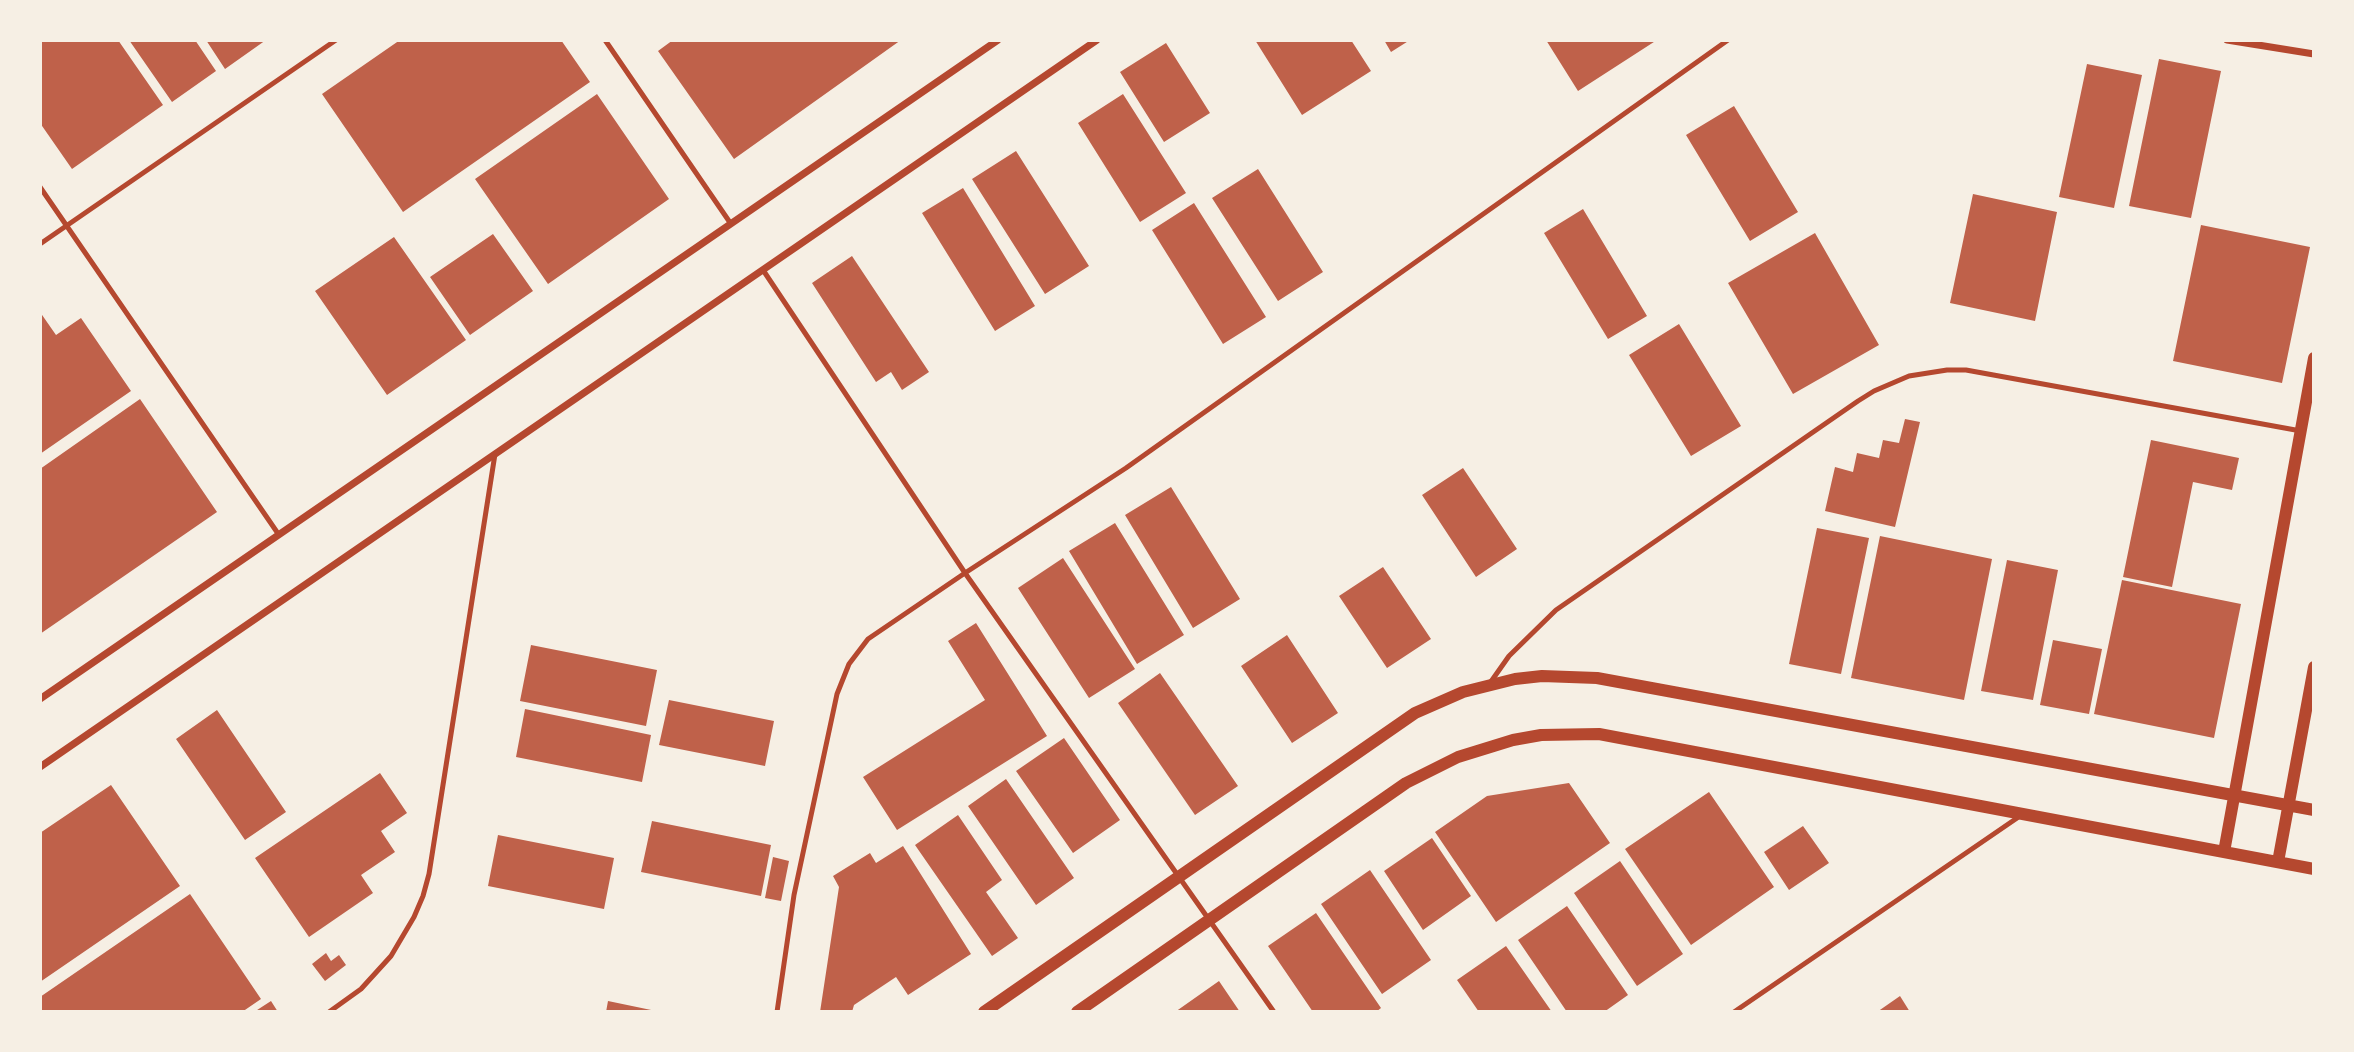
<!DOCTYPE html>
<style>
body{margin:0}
#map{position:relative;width:2354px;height:1052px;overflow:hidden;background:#f6efe4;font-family:"Alegreya Sans",sans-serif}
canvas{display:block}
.frame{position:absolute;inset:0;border:42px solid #f6efe4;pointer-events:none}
</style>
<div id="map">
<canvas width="2354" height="1052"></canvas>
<div class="frame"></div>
</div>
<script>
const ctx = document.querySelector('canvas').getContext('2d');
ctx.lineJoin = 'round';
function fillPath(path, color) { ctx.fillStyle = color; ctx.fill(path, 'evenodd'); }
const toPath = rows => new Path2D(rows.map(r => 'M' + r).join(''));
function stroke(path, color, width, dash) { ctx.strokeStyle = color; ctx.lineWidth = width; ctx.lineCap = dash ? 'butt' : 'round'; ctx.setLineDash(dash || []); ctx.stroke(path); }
fillPath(toPath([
 [40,40,118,40,163,105,72,169,40,123],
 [129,40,195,40,216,71,172,102],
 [206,40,266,40,225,69],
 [400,40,561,40,590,82,403,212,322,94],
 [673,40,901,40,734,159,658,51],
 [1255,40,1351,40,1371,71,1302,115],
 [1384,40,1410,40,1391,52],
 [1546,40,1657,40,1578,91],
 [1166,43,1210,113,1164,142,1120,72],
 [2159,59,2221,71,2191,218,2129,206],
 [2087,64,2142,75,2114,208,2059,197],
 [597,94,669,199,548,284,475,179],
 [1123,94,1186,193,1140,222,1078,123],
 [1734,106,1798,212,1750,241,1686,135],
 [1016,151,1089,266,1045,294,972,179],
 [1258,169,1323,272,1278,301,1212,198],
 [963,188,1035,306,995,331,922,213],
 [1973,194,2057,212,2035,321,1950,303],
 [1194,203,1266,317,1223,344,1152,230],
 [1583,209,1647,316,1608,339,1544,233],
 [2201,225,2310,247,2282,383,2173,361],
 [1815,233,1879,345,1793,394,1728,283],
 [493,234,533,291,470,335,430,277],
 [394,237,466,340,387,395,315,291],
 [852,256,929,372,902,390,891,372,876,382,812,283],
 [40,312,56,335,81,318,131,391,40,454],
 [1679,324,1741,426,1691,456,1629,355],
 [140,399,217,512,40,634,40,469],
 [1905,419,1920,422,1895,527,1825,511,1835,467,1853,472,1857,453,1879,458,1883,440,1899,443],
 [2151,440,2239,458,2232,490,2193,482,2172,587,2123,577],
 [1463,468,1517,549,1476,577,1422,495],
 [1171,487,1240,599,1193,628,1125,515],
 [1115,523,1184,635,1137,664,1069,551],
 [1817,528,1869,538,1841,674,1789,664],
 [1880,536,1992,559,1964,700,1851,678],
 [1063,558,1135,669,1089,698,1018,588],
 [2007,560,2058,570,2033,700,1981,691],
 [1383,567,1431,639,1387,668,1339,596],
 [2122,580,2241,604,2214,738,2094,714],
 [976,623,1047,736,897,830,863,777,985,700,948,641],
 [1287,635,1338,713,1292,743,1241,666],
 [2053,640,2102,649,2089,714,2040,705],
 [531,645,657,670,646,726,520,701],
 [1160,673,1238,786,1195,815,1118,703],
 [669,700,774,721,765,766,659,745],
 [525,709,651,735,642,782,516,757],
 [217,710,286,812,245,840,176,739],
 [1064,738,1120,820,1073,853,1016,771],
 [380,773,407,813,381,831,395,852,361,875,373,893,309,937,255,858],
 [1006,779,1074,878,1036,905,968,806],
 [1569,783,1610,843,1496,922,1435,832,1487,796],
 [111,785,180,886,40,982,40,833],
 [1709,792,1774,887,1691,945,1625,849],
 [958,815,1002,880,986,892,1018,938,992,956,915,845],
 [652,821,771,845,761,896,641,872],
 [1803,826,1829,863,1789,890,1764,852],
 [498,835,614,858,604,909,488,886],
 [1432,838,1471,896,1423,930,1384,871],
 [903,846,971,954,908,995,896,977,854,1005,852,1012,820,1012,839,887,833,876,870,853,876,863],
 [773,857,789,861,781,901,765,898],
 [1620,861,1683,954,1637,986,1574,893],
 [1370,870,1431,960,1382,994,1321,904],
 [190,894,261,999,242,1012,40,1012,40,997],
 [1567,906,1628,995,1604,1012,1567,1012,1518,940],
 [1316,913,1381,1008,1376,1012,1313,1012,1268,946],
 [1506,946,1552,1012,1479,1012,1457,980],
 [326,953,331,961,339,955,346,965,325,981,312,964],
 [1219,981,1240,1012,1175,1012],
 [1900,996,1910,1012,1877,1012],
 [271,1001,278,1012,254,1012],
 [608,1001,656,1011,656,1012,606,1012]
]), '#bf614a');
stroke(toPath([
 [605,40,731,224],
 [40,187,279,535],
 [40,244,336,40],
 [763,270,965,573,1274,1012],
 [1490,683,1509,656,1556,610,1858,401,1874,391,1909,376,1947,370,1966,370,2301,431],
 [329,1012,361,989,391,956,414,917,423,896,429,874,495,454],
 [777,1012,794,895,837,694,849,664,868,639,965,573,1126,468,1728,40],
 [1734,1012,2020,816]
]), '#b5482f', 5);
stroke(toPath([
 [2227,40,2314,54],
 [40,699,998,40],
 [40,767,1097,40]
]), '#b5482f', 7);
stroke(toPath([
 [2224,852,2314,358],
 [2278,862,2314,667],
 [984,1012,1415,713,1463,692,1515,679,1542,676,1597,678,2314,810],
 [1077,1012,1406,783,1458,757,1513,740,1541,735,1599,734,2314,869]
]), '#b5482f', 12);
</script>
